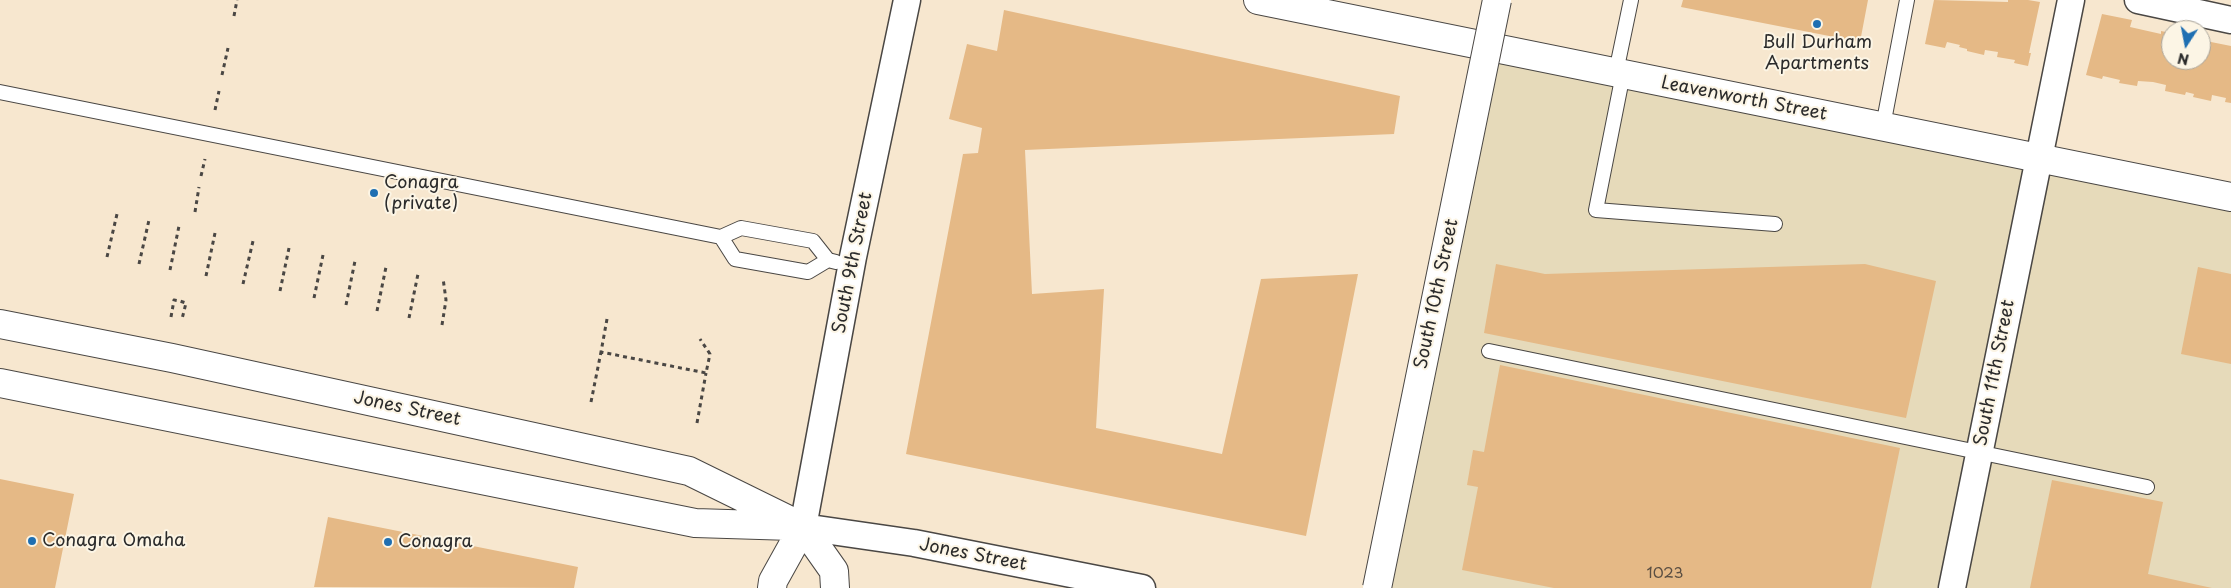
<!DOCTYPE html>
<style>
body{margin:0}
#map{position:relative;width:2231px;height:588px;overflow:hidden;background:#f7e7cf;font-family:"Playpen Sans",sans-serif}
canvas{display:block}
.north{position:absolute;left:2161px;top:20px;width:50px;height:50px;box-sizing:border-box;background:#fcf5e5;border:1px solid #a8a49b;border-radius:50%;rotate:191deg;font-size:14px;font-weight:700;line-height:20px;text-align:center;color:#2b2b2b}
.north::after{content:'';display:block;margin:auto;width:18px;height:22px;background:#1f6fb2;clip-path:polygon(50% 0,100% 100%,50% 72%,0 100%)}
</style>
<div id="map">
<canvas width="2231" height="588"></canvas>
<div class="north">N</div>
</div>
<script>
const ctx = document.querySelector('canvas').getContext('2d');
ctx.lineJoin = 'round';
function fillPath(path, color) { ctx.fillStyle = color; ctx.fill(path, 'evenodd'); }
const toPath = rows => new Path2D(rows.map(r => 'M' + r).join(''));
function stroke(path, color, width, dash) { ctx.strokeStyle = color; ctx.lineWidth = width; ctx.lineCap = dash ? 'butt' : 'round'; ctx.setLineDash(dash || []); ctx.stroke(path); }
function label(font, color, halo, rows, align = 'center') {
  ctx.font = font + ' "Playpen Sans",sans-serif'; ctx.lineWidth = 4; ctx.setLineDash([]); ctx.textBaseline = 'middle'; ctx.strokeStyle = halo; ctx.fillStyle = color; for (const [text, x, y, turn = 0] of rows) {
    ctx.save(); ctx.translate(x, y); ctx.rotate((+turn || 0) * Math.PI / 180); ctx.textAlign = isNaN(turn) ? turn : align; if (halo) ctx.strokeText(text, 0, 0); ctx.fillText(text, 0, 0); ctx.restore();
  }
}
fillPath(toPath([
 [1494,48,2231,197,2231,588,1380,588]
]), '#e6daba');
fillPath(toPath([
 [1683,0,1868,0,1860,42,1681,7],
 [1934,0,2008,2,2008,0,2028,0,2040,2,2029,53,2031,53,2028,66,2014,63,2015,60,1997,57,1998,52,1985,50,1984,55,1967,51,1967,49,1959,47,1960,45,1947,42,1945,48,1925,44],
 [1004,10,1400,96,1394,134,1025,150,1032,294,1104,289,1096,428,1222,454,1261,279,1358,274,1306,536,906,454,963,154,978,153,982,128,949,119,967,44,997,51],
 [2102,14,2132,20,2130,27,2161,34,2161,31,2171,33,2171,60,2201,60,2201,40,2231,46,2231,103,2225,102,2226,98,2212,95,2211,101,2193,97,2194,94,2186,92,2185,95,2165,91,2166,85,2153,82,2138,81,2137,86,2119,83,2120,80,2103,76,2102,79,2086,75],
 [1496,264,1545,274,1865,264,1936,281,1906,418,1484,333],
 [2198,267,2231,274,2231,364,2181,354],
 [1500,365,1900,448,1871,588,1554,588,1462,570,1478,487,1467,485,1473,450,1484,452],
 [0,479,74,494,55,588,0,588],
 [2052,480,2163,502,2148,574,2212,588,2030,588],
 [328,517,578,567,574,588,314,587]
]), '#e5b986');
const service = toPath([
 [1616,72,1631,0],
 [1623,74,1596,210,1775,224],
 [0,92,721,237,741,228,813,241,828,260],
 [1883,126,1907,0],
 [721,237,735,259,808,272,828,260,836,262],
 [1489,351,2147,487]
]);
const minor = toPath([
 [907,0,853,257,803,527,914,543,1142,588],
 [2138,0,2231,20],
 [1952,588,2071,0]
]);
const tertiary = toPath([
 [1258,0,2231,197],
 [0,324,172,358,689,471,803,527,834,571,835,588],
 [0,383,695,523,792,526],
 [772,588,773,581,803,527]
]);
stroke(service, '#4a4744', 16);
stroke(minor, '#4a4744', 29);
stroke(tertiary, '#4a4744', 30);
stroke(toPath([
 [234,16,237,0],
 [222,75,228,48],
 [215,110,219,91],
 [201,176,205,159],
 [195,212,199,187],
 [107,257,117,214],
 [139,264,149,220],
 [170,270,179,226],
 [206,276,215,233],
 [243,284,253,241],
 [280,291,289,248],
 [314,298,323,255],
 [346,305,355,261],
 [377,311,386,267],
 [171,317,174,300,180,301,186,303,182,319],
 [409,318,418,274],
 [607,319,601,352,706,373,710,354,700,339],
 [442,325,446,300,443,278],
 [591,402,601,352],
 [697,423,706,373]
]), '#4a4744', 3, [4, 4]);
stroke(service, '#fff', 14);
stroke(minor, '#fff', 26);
stroke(tertiary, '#fff', 28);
const secondaryBridge = toPath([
 [1377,588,1497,0]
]);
stroke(secondaryBridge, '#4a4744', 30, []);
stroke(secondaryBridge, '#fff', 28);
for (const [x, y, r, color] of [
 [1817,24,5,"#1f6fb2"],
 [374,193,5,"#1f6fb2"],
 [32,541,5,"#1f6fb2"],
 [388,542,5,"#1f6fb2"]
]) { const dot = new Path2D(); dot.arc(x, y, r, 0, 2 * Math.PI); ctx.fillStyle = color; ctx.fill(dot); stroke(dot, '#fcf5e5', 2); }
label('15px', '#5a4e42', null, [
 ["1023",1665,574]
]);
label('18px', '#2b2b2b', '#fcf5e5', [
 ["Bull Durham",1817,43,"center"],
 ["Apartments",1817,64,"center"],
 ["Conagra",384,183],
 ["(private)",384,204],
 ["Conagra Omaha",42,541],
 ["Conagra",398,542]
], 'left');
label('18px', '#2b2b2b', '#fcf5e5', [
 ["Leavenworth Street",1744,99,11],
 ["South 9th Street",853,263,-79],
 ["South 10th Street",1437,294,-78],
 ["South 11th Street",1995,373,-79],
 ["Jones Street",407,409,12],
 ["Jones Street",973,555,11]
]);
</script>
